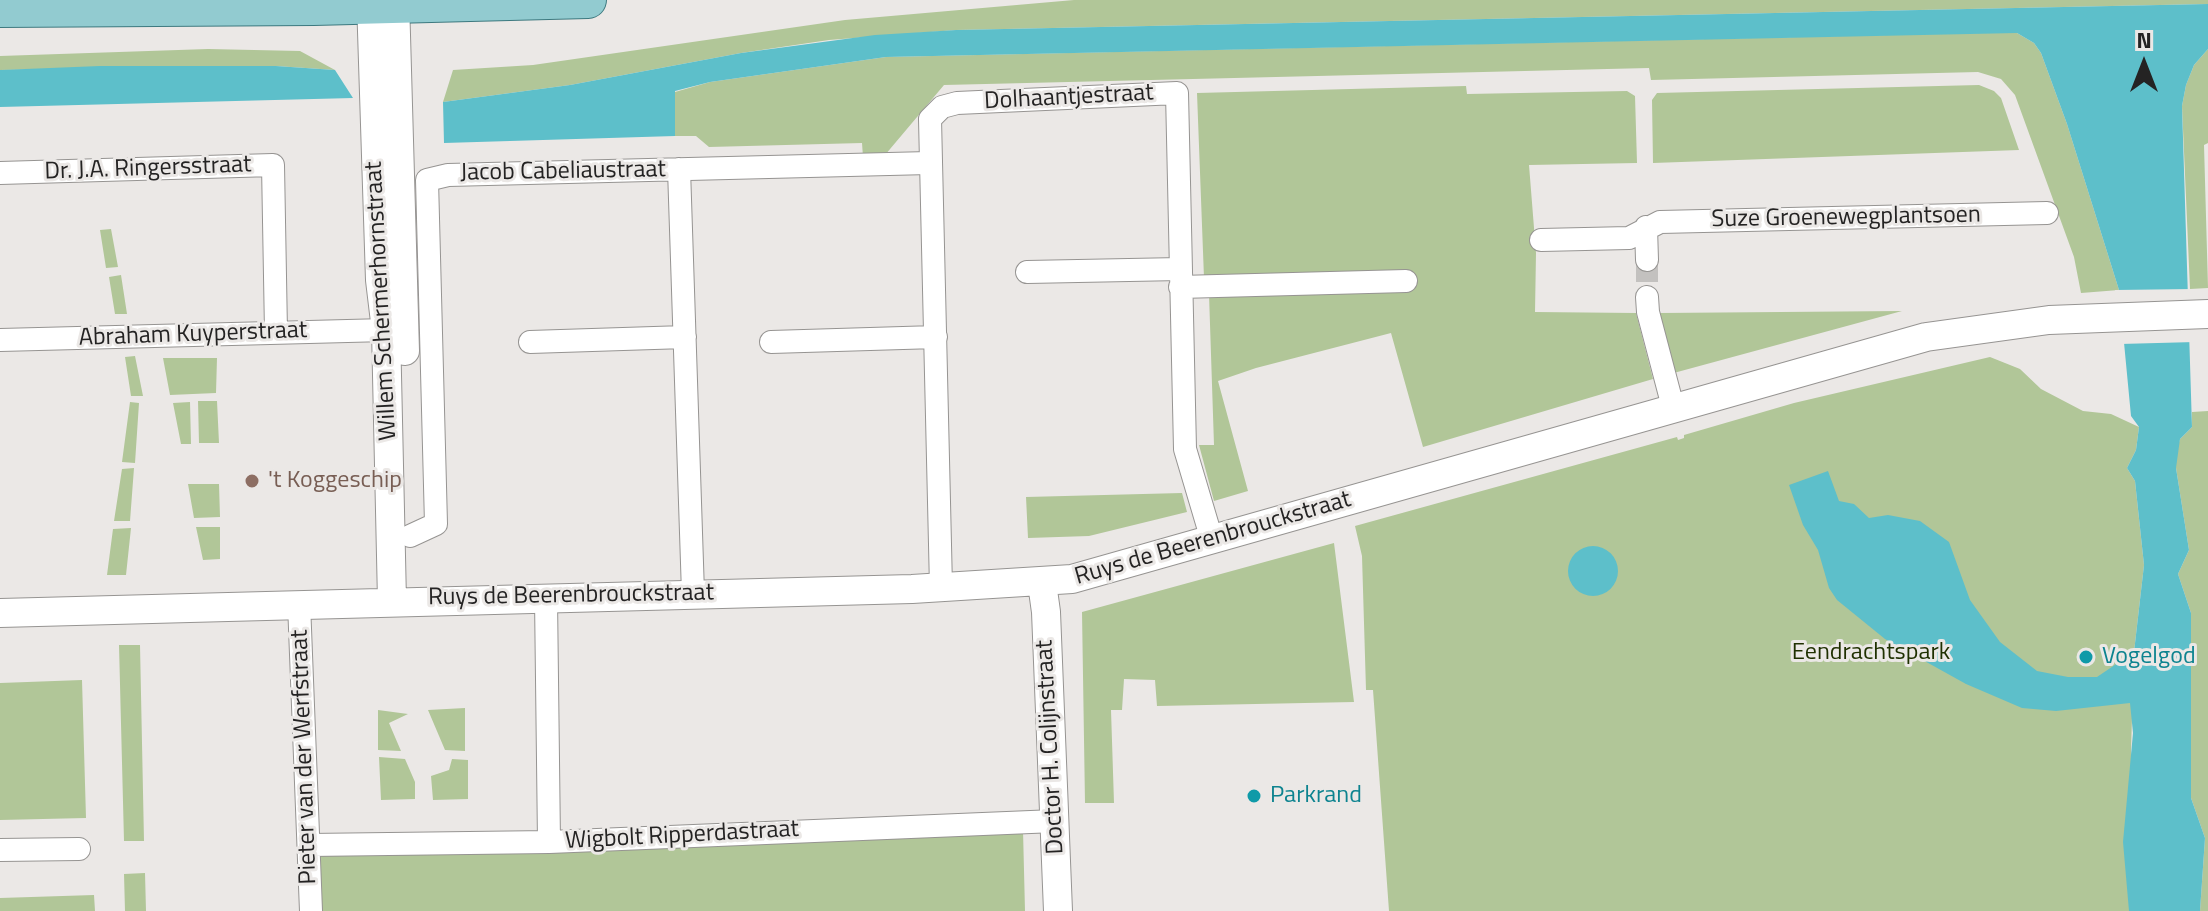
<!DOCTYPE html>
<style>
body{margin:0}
#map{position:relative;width:2208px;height:911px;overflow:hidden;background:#ebe8e6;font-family:"Titillium Web",sans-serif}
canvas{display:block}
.north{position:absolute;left:2104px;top:24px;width:80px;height:80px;-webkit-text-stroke:6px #ebe8e6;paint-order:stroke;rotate:0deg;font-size:22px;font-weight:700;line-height:32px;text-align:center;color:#242323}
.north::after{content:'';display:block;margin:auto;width:28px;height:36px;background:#242323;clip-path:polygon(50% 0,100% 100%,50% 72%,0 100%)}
</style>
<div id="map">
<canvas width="2208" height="911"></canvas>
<div class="north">N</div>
</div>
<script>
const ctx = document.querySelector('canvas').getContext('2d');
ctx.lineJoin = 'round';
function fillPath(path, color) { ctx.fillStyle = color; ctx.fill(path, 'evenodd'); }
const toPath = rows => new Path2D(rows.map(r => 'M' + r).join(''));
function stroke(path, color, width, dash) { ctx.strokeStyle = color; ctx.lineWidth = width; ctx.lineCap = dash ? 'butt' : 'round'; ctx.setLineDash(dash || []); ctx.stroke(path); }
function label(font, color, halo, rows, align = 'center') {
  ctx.font = font + ' "Titillium Web",sans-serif'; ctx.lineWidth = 6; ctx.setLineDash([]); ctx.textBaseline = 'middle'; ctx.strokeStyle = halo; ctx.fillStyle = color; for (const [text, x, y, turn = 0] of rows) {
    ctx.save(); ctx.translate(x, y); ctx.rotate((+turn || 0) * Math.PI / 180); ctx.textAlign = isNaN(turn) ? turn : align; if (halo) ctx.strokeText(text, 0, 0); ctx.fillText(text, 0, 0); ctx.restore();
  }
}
fillPath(toPath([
 [1074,0,2208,0,2208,4,956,30,829,40,741,53,570,85,443,102,453,70,533,65,845,20],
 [1979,33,2017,33,2034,43,2041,53,2067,124,2119,290,2081,293,2074,257,2015,95,2001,79,1978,72,1651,80,1649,68,944,85,885,155,863,157,862,143,709,147,696,136,675,136,675,92,710,82,886,57],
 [208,49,300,51,335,70,276,66,0,70,0,56],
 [2208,49,2208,143,2204,145,2208,288,2190,289,2182,106,2186,85,2194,65],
 [1979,85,1994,91,2001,98,2019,150,1653,163,1652,100,1657,93],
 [1466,86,1467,94,1627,91,1635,96,1637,163,1529,165,1536,253,1535,312,1636,313,1653,379,1423,447,1391,333,1256,368,1218,381,1248,491,1214,501,1199,445,1214,445,1209,294,1204,278,1197,93],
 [111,229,118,267,106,268,100,230],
 [121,275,127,314,115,314,109,277],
 [1902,311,1670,374,1660,313],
 [135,356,143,396,131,396,125,357],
 [1990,357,2020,369,2041,389,2083,411,2111,414,2139,427,2136,450,2127,468,2135,481,2144,565,2134,652,2131,751,2145,911,1389,911,1373,690,1366,690,1362,556,1355,526,1677,437,1678,440,1684,438,1684,435,1794,403],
 [163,358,217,358,216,393,170,395],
 [217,401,219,443,199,443,198,401],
 [130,402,139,403,135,463,122,462],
 [190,402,191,444,181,444,173,403],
 [2208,411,2208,911,2200,911,2205,838,2191,798,2191,613,2178,574,2189,550,2176,468,2176,453,2180,439,2192,427,2192,412],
 [134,468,130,521,114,521,122,469],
 [188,484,219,484,220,517,194,518],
 [1182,493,1187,512,1089,536,1028,538,1026,497],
 [196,527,220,527,220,559,203,560],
 [131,528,126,575,107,575,113,529],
 [1334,543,1354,702,1157,706,1155,680,1124,679,1122,710,1111,710,1114,803,1085,803,1082,612],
 [119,645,140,645,144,841,124,841],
 [82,680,86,818,0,820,0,683],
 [465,708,465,751,445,750,428,710],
 [378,710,408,714,389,723,401,751,378,750],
 [379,757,405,759,415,782,415,799,381,800],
 [452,759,468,760,468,799,433,800,431,776,449,770],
 [1023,830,1025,911,321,911,319,850],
 [145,873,146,911,125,911,124,874],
 [94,895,95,911,0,911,0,898]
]), '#b1c698');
fillPath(toPath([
 [2208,4,2208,49,2194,65,2186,85,2182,106,2192,427,2180,439,2176,468,2189,550,2178,574,2191,613,2191,798,2205,838,2200,911,2129,911,2123,842,2133,733,2130,703,2056,711,2022,708,1966,684,1885,639,1837,600,1829,588,1818,550,1803,525,1789,485,1828,471,1839,501,1854,504,1869,518,1888,515,1920,521,1949,542,1970,600,2000,642,2037,671,2068,677,2097,677,2134,652,2144,565,2135,481,2127,468,2136,450,2139,427,2131,416,2119,290,2067,124,2041,53,2034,43,2017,33,886,57,710,82,675,91,675,136,444,143,443,102,570,85,741,53,875,35,956,30],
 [100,66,276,66,335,70,353,98,0,107,0,70],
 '1568 571a25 25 0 1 1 50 0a25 25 0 1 1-50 0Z'
]), '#5dbfca');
fillPath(toPath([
 [2194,289,2195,342,2120,344,2115,290]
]), '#ebe8e6');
stroke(toPath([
 [1647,260,1647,297]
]), '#c3c1bf', 22, [22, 11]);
const minor = toPath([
 [679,169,693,593],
 [0,173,273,165,276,332],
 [1646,227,1647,260],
 [1541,240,1629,238,1660,222,2047,213],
 [1027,272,1180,269],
 [1180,287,1406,281],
 [1647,297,1648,312,1673,407],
 [0,340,386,330],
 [530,342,685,337],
 [771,342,936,337],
 [410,536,436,524,427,180,448,175,929,163],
 [941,587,930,119,942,107,957,103,1177,93,1185,449,1212,540],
 [546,598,549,842],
 [299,603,311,911],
 [309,845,549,842,1055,821],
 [0,850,79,849]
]);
const tertiary = toPath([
 [371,0,380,280,386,330,392,601],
 [395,0,405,351],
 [1042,583,1046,612,1058,911],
 [0,613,912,589,1072,579,1926,337,2049,320,2208,314]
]);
const primary = toPath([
 [0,9,314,7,588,0]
]);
stroke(minor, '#969492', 24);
stroke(tertiary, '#969492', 30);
stroke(primary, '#3d797f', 38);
stroke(minor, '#fff', 22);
stroke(tertiary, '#fff', 28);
stroke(primary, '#92cbd0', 36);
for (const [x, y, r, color] of [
 [252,481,8,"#8d6e63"],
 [2086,657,8,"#0f9aa8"],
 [1254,796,8,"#0f9aa8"]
]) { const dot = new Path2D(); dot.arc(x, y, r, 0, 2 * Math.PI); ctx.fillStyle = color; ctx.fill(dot); stroke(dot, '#ebe8e6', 3); }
label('24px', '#242323', '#ebe8e6', [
 ["Dolhaantjestraat",1069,98,-3],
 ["Dr. J.A. Ringersstraat",148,169,-2],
 ["Jacob Cabeliaustraat",563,172,-1],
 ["Suze Groenewegplantsoen",1846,218,-1],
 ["Willem Schermerhornstraat",382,301,-93],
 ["Abraham Kuyperstraat",193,335,-2],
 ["Ruys de Beerenbrouckstraat",1213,539,-16],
 ["Ruys de Beerenbrouckstraat",571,596,-1],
 ["Doctor H. Colijnstraat",1051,747,-93],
 ["Pieter van der Werfstraat",305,757,-92],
 ["Wigbolt Ripperdastraat",682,836,-3]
]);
label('24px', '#785e54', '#ebe8e6', [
 ["'t Koggeschip",268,481]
], 'left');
label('24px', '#1f3000', '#ebe8e6', [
 ["Eendrachtspark",1871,653]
]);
label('24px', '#0d838f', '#ebe8e6', [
 ["Vogelgod",2102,657],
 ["Parkrand",1270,796]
], 'left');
</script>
